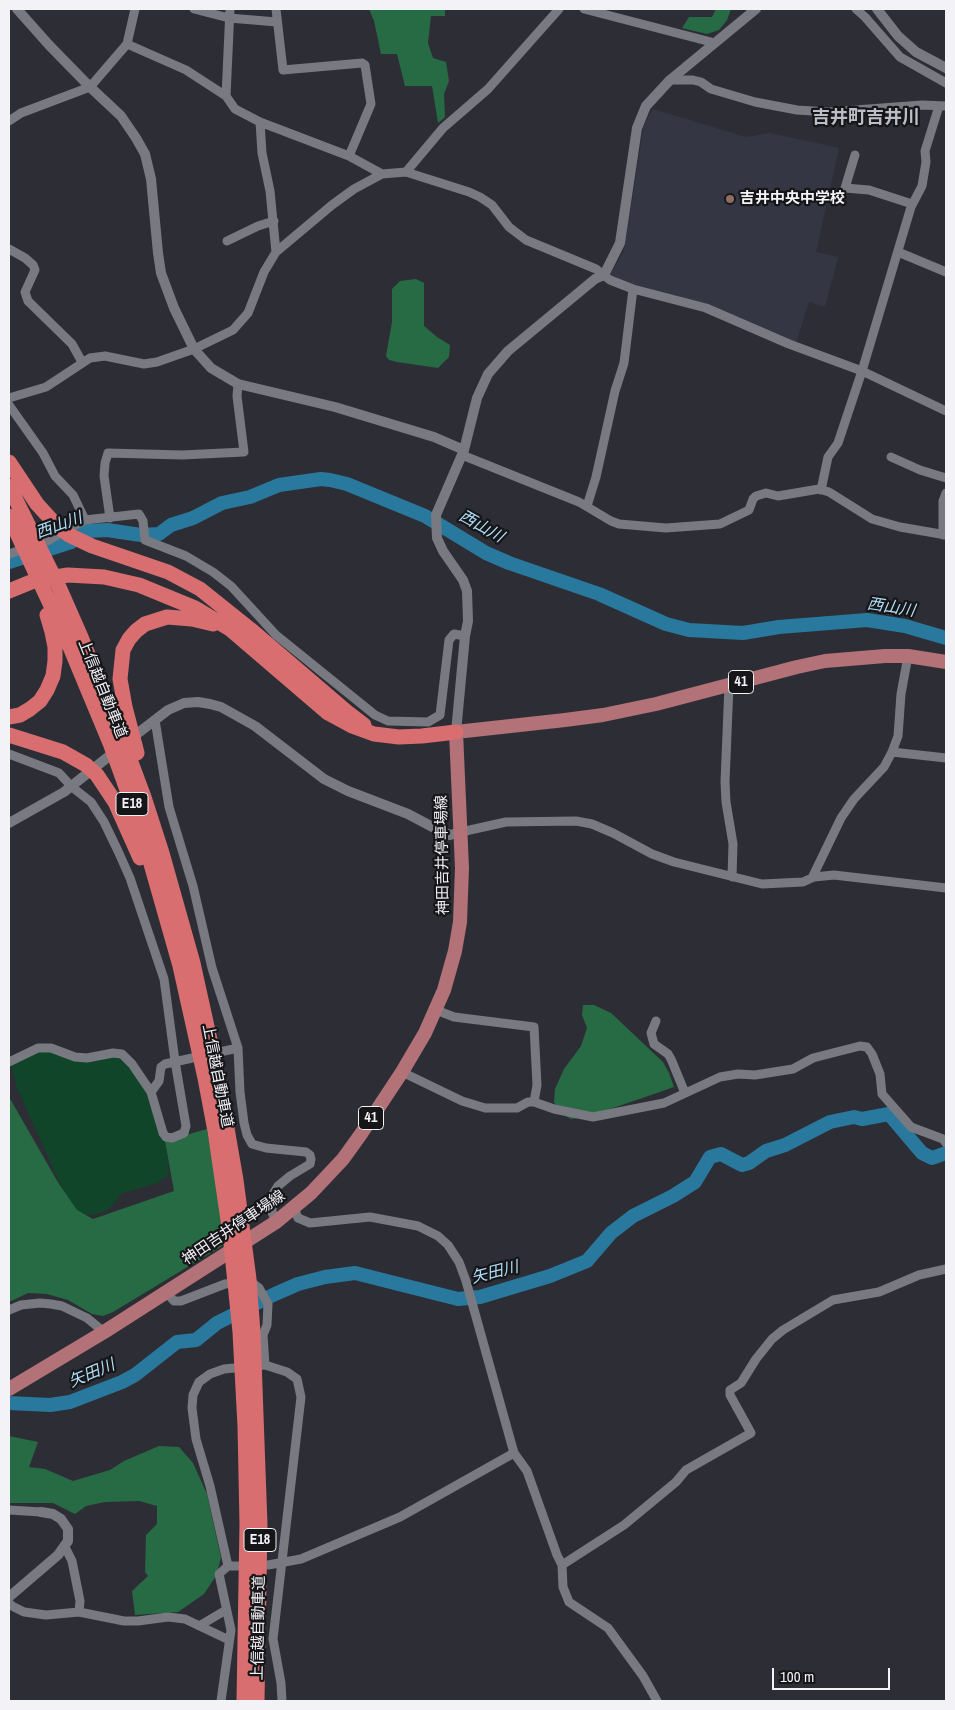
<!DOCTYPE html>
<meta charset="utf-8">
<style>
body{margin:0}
#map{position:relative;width:955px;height:1710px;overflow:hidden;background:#2d2e35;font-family:"Archivo Narrow",sans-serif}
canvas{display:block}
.frame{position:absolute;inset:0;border:10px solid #f2f2f7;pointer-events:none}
.scale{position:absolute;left:772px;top:1668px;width:118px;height:22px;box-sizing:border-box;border:2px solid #f2f2f7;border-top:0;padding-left:6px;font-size:15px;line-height:18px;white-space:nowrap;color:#f2f2f7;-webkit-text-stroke:4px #161619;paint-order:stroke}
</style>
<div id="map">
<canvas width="955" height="1710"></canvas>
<div class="frame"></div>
<div class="scale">100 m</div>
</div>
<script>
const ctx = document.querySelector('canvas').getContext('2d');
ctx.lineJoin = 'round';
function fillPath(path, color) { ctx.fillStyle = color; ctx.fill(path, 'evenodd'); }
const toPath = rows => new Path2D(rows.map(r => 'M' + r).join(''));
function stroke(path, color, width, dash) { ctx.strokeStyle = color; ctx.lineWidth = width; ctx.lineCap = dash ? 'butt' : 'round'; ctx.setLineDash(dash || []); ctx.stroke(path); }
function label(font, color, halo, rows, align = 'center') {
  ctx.font = font + ' "Archivo Narrow","Noto Sans JP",sans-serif'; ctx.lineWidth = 4.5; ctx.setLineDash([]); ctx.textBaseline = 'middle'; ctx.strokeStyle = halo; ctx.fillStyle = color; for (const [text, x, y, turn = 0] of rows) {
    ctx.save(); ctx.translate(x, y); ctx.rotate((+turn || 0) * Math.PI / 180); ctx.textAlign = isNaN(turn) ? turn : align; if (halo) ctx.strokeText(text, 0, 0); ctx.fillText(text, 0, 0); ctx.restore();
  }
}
fillPath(toPath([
 [653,109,746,137,770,133,839,148,816,252,838,257,825,307,809,302,796,343,623,282,612,277,611,273,624,251,644,125]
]), '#353643');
fillPath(toPath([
 [39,1050,50,1050,74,1059,115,1056,121,1057,149,1092,165,1138,169,1175,157,1183,120,1194,115,1203,106,1211,92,1215,78,1213,68,1201,17,1088,15,1078,10,1064]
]), '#114529');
fillPath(toPath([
 [369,9,445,9,445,16,431,16,428,43,433,58,446,62,449,81,444,94,445,117,438,123,432,86,405,86,397,54,381,54,374,21],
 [716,9,731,9,727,20,719,30,707,34,682,28,689,17,712,17],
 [416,279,424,283,424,326,437,337,450,345,449,357,438,368,397,362,389,360,386,356,392,322,392,289,400,281],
 [583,1005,594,1005,611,1013,663,1062,669,1073,674,1087,587,1117,571,1119,560,1113,554,1102,555,1089,564,1069,581,1046,587,1028,582,1015],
 [9,1097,59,1184,77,1210,93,1219,174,1191,165,1141,207,1129,227,1243,113,1312,103,1316,92,1314,68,1300,47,1294,28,1293,9,1302],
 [9,1436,38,1442,29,1467,45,1469,73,1481,110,1470,124,1461,159,1446,179,1447,193,1463,207,1494,221,1558,216,1576,204,1594,178,1612,135,1615,132,1591,148,1576,145,1572,146,1535,157,1524,157,1506,139,1501,105,1502,86,1506,75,1514,53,1503,9,1503]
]), '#266b44');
stroke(toPath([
 [9,562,71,542,88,531,107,530,141,535,159,534,171,525,193,518,222,503,250,497,279,485,321,479,330,480,347,484,425,516,486,553,509,563,599,594,666,624,689,630,743,633,779,627,867,620,905,626,946,638],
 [9,1403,50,1405,70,1402,122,1382,135,1375,177,1342,196,1340,217,1323,275,1294,298,1284,325,1277,355,1273,458,1299,480,1297,550,1276,587,1261,611,1233,633,1216,673,1196,695,1182,710,1157,721,1154,742,1165,749,1163,766,1151,785,1145,830,1122,854,1117,862,1119,889,1114,922,1153,932,1158,946,1153]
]), '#29789d', 14);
stroke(toPath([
 [194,9,229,18,277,22],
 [230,9,226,96,235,109,260,122,349,156,382,174],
 [276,9,283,70,362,63,365,65,371,104,349,156],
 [584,9,715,43],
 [856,9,865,17,900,57,946,83],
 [127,44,186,70,226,96],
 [670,80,693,80,701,82,711,89,755,102,797,110,829,112,922,105,946,106],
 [9,121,21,113,90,87,127,44,135,9],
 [260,122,262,153,270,191,276,252],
 [855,155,845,188,869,190,912,204],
 [406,172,469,192,480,197,492,205,509,227,526,240,596,269,610,280,633,289,706,308,789,344,862,371,946,411],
 [227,241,258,226,274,221],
 [9,249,25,258,33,265,35,270,25,292,28,301,72,344,82,362],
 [898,252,946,272],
 [9,398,46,387,90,358,105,356,144,364,157,362,194,349,233,330,248,313,264,272,276,252,332,205,354,189,382,174,406,172,443,128,488,89,559,9],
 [9,405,43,453,55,476,73,495,85,520,139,514,143,521,145,540,186,556,213,572,231,586,276,635,375,715,388,721,428,722,440,715,449,640,454,634,465,636],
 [462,455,579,502,611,521,619,524,666,528,720,524,749,510,753,499,756,496,766,493,778,496,819,489,829,492,872,519,900,527,946,535],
 [891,457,920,470,946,478],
 [821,490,828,457,838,443,862,371,911,207,922,186,926,162,925,151,939,106],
 [587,506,596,477,615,391,624,363,633,289],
 [110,518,104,476,105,463,108,453,182,455,244,452,237,396,238,384],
 [943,535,943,501,946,493],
 [9,554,47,541,85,520],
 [729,685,725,782,726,802,733,844,732,877],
 [155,720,169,807,193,886,212,968,238,1048,240,1092,244,1123,247,1135,252,1144,266,1148,306,1152,310,1155,311,1159,310,1164,290,1176,278,1186,273,1194,272,1205,272,1212,276,1222],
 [892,752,946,758],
 [9,754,59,773,72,787,91,802,104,822,118,851,130,878,164,979,175,1061,186,1126,184,1133,172,1138,166,1137,163,1133,151,1092,132,1064,122,1054,113,1053,87,1058,75,1057,51,1048,38,1048,9,1062],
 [461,832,506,822,576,821,592,824,613,833,652,854,674,862,762,884,803,882,814,877,834,875,946,888],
 [812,878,841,818,854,799,884,767,892,752,898,736,901,694,908,656],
 [436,1010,454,1017,534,1027,537,1085,534,1102],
 [656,1021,651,1033,654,1044,668,1054,671,1059,685,1093],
 [402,1072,462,1101,485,1108,517,1108,528,1102,534,1102,554,1109,593,1117,664,1103,720,1077,738,1074,755,1075,793,1069,813,1058,860,1046,867,1047,872,1054,880,1074,882,1094,911,1127,943,1139,946,1143],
 [151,1092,159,1081,161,1067,165,1064,238,1048],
 [294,1208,298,1218,310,1223,370,1217,418,1226,438,1236,448,1245,459,1262,466,1281,514,1453,527,1471,557,1555,562,1565,563,1587,569,1602,608,1628,643,1676,657,1701],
 [166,1292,174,1301,181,1301,225,1284,247,1281,254,1284,259,1288,268,1304,267,1325,263,1335,265,1365],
 [9,1310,21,1305,40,1303,51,1304,62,1306,87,1318,104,1332],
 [9,1510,41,1512],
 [65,1547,72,1561,80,1601,79,1612],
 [268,1565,301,1559,400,1517,514,1453],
 [562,1565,624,1525,676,1482,686,1470,751,1433,730,1395,730,1390,741,1383,756,1359,772,1339,783,1330,833,1300,879,1292,919,1275,946,1269],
 [228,1566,210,1486,196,1439,192,1408,193,1395,199,1382,210,1374,224,1369,265,1365,287,1372,297,1379,301,1397,273,1639,281,1683,282,1701],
 [9,1603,12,1606,24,1612,46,1615,79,1612,124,1621,138,1621,168,1617,185,1619,229,1640],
 [199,1626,226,1610],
 [221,1701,231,1630,219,1574,228,1566,238,1566]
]), '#787981', 9);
stroke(toPath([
 [17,9,49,45,90,87,121,116,136,138,145,154,151,179,158,253,161,273,174,308,194,349,211,368,238,384,335,407,434,437,464,450],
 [877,9,898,36,916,52,946,68],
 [456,732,465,636,468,621,467,591,463,580,443,551,437,538,436,515,464,450,477,398,488,374,508,351,595,279,604,275,620,243,637,128,646,106,670,80,756,9],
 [129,740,168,710,184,703,198,702,210,704,221,707,255,726,324,779,348,791,408,814,440,831,450,835,461,832],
 [9,823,64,792,118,749],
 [9,1597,58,1555,68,1541,68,1529,61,1519,53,1514,41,1512]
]), '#787981', 10);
stroke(toPath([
 [9,1389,104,1332,276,1222,311,1193,328,1175,343,1159,361,1134,402,1072,425,1033,444,990,455,951,460,922,462,868,456,732,565,720,603,715,656,704,797,667,825,661,885,656,908,656,946,662]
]), '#b27277', 14);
stroke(toPath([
 [9,462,37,504,58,527,69,535,92,546,168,572,200,589,250,629,347,712,364,725],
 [9,486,59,587,81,637,122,738,144,797,162,853,193,963,218,1076,236,1180,249,1279,253,1332,260,1525,257,1701],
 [9,516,68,642,110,743,131,801,149,857,180,966,205,1078,215,1131,230,1234,240,1332,245,1426,247,1524,244,1701],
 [9,591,36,580,68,575,104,577,139,585,195,608,230,629,328,713,352,726,374,734,399,737,422,736,456,732],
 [9,717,20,715,30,709,40,701,47,690,53,676,55,661,55,647,52,632,47,615],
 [9,735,63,752,86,765,97,775,115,802,140,858],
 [137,753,125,707,120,679,123,650,129,639,136,631,145,624,167,617,192,619,213,624]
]), '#d86e70', 15);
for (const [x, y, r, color] of [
 [730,199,5,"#8d6e63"]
]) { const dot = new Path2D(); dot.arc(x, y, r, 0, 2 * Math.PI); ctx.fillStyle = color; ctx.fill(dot); stroke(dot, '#161619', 2); }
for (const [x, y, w] of [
 [741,682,25],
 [132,804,32],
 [371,1118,25],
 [260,1540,32]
]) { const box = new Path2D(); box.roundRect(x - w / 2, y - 11.5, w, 23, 4); ctx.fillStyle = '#161619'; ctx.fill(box); stroke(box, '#f2f2f7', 1); }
label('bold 14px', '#f2f2f7', null, [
 ["41",741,682],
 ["E18",132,804],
 ["41",371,1118],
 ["E18",260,1540]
]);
label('bold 15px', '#f2f2f7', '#161619', [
 ["吉井中央中学校",740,199]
], 'left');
label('15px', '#f2f2f7', '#161619', [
 ["上信越自動車道",102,689,68],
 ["神田吉井停車場線",443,855,-91],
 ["上信越自動車道",217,1076,79],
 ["神田吉井停車場線",234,1228,-34],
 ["上信越自動車道",259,1628,-89]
]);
label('italic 16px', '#b0def8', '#161619', [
 ["西山川",59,526,-20],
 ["西山川",481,527,29],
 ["西山川",891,608,9],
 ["矢田川",495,1273,-14],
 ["矢田川",92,1374,-23]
]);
label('bold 18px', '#bcbdc7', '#161619', [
 ["吉井町吉井川",866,118]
]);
</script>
